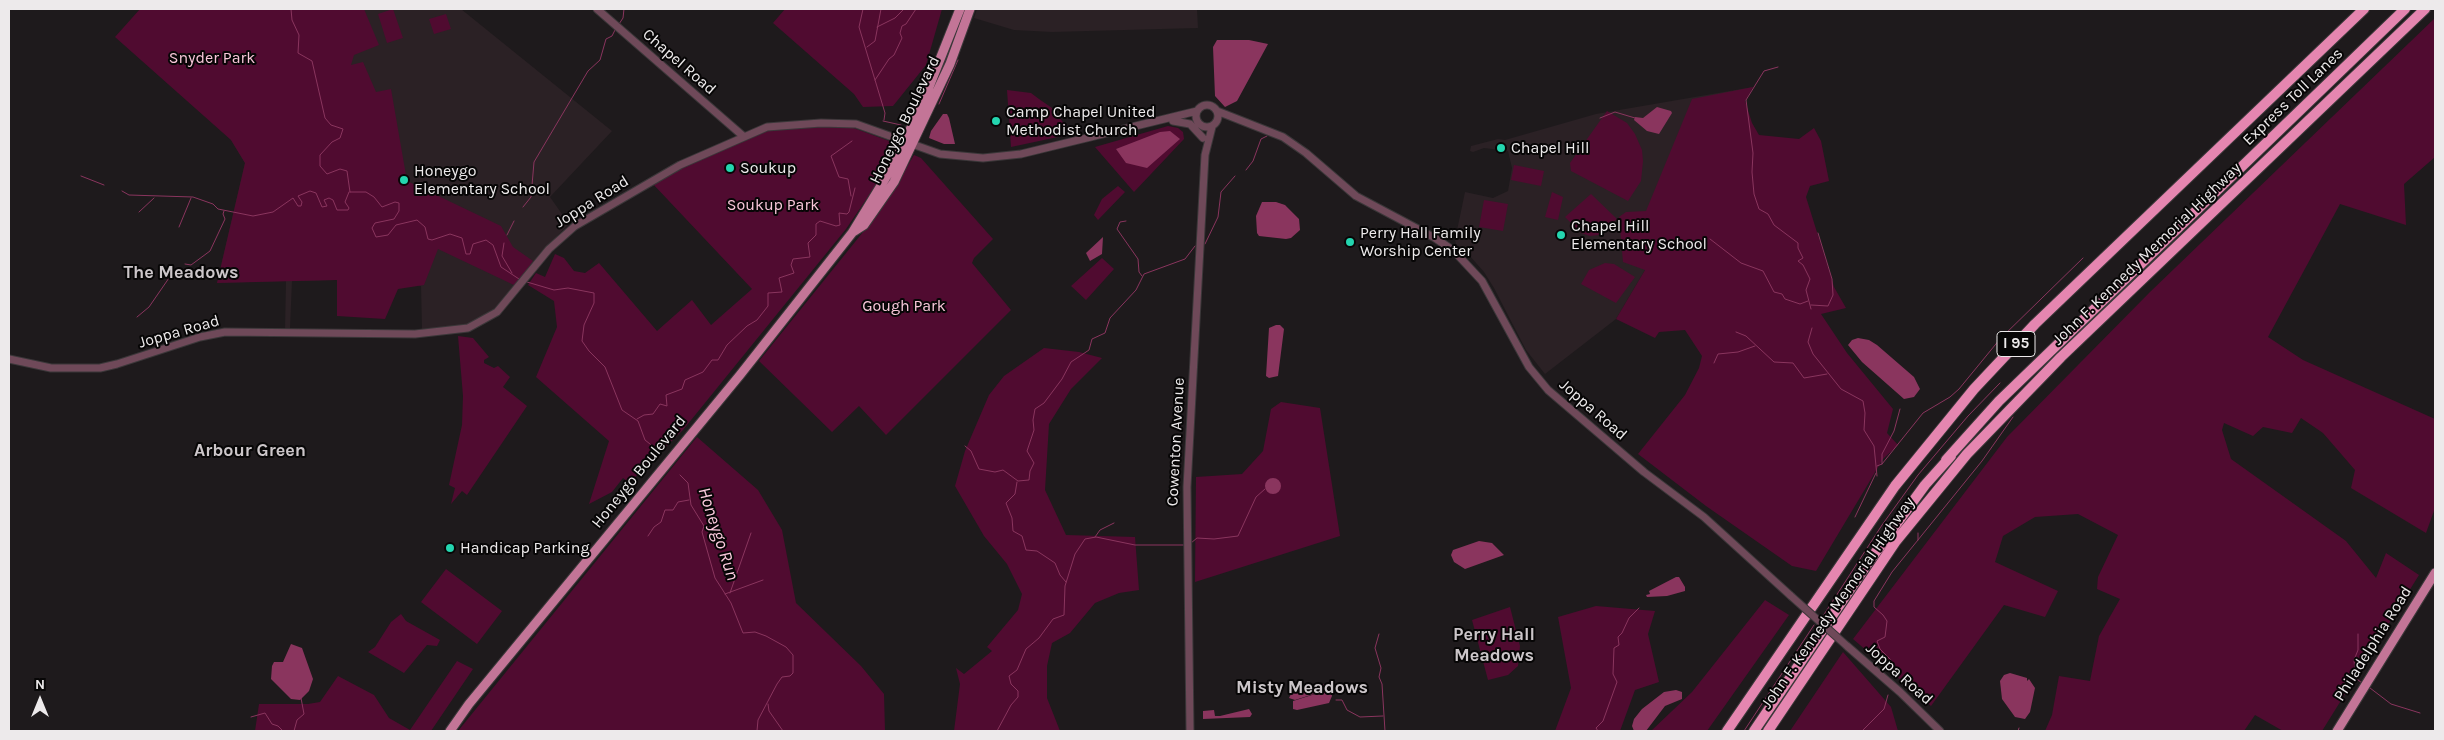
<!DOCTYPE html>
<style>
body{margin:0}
#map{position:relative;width:2444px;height:740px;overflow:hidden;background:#1e1a1c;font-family:Karla,sans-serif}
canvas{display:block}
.frame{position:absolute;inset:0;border:10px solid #edeaeb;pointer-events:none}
.north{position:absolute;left:15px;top:675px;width:50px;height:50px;-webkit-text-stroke:4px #070606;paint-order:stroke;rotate:0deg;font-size:14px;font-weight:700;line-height:20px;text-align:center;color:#edeaeb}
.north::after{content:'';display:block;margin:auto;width:18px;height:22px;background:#edeaeb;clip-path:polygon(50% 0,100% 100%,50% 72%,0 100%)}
</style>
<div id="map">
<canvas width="2444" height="740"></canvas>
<div class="frame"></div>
<div class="north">N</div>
</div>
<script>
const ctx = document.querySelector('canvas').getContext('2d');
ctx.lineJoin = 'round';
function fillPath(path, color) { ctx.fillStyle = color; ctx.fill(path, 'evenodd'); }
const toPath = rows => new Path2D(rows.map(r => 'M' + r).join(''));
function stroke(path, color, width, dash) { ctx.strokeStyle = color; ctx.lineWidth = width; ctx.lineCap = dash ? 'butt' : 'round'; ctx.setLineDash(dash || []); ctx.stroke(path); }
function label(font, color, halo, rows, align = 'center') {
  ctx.font = font + ' Karla,sans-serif'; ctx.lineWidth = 4; ctx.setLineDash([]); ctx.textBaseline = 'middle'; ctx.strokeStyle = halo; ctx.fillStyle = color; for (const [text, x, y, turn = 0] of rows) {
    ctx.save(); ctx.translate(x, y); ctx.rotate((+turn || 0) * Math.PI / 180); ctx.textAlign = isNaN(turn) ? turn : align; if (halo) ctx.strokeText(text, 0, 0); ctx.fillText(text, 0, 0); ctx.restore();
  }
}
fillPath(toPath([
 [232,9,461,9,612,131,550,197,569,224,539,254,503,303,487,315,465,326,422,329,421,286,338,280,292,281,290,329,285,329,286,281,217,283,245,163,231,140],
 [977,9,1197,9,1198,28,1052,32,1014,30,974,18],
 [1753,87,1616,319,1545,374,1526,350,1494,288,1484,272,1469,255,1456,244,1455,240,1465,192,1493,198,1508,191,1512,168,1508,151,1484,148,1473,152,1470,151,1471,146,1498,139,1505,140,1596,114]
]), '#2b2125');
fillPath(toPath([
 [140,9,364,9,379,45,354,55,351,65,363,62,376,92,391,89,407,181,501,226,513,247,533,261,516,286,438,249,424,285,398,289,385,319,337,316,337,280,217,283,245,163,231,140,115,37],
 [393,9,403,38,387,43,378,14],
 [785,9,942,9,926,65,893,106,863,107,854,94,773,23],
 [446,14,451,29,434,34,429,19],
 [2435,18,2435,157,2404,184,2406,225,2340,204,2268,337,2303,360,2435,419,2435,508,2426,533,2351,488,2355,470,2323,433,2301,418,2292,433,2263,427,2253,436,2224,423,2222,430,2231,459,2346,541,2376,578,2386,553,2419,575,2322,731,2283,731,2255,715,2244,731,2045,731,2052,715,2059,676,2090,681,2099,636,2120,599,2097,589,2098,577,2118,535,2078,514,2035,517,2003,536,1995,562,2058,591,2045,617,2004,605,1931,706,1853,639,2007,437,2150,292],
 [1753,87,1745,101,1752,123,1759,135,1799,139,1814,128,1821,141,1829,181,1810,186,1806,197,1834,287,1846,308,1821,314,1847,353,1893,409,1887,433,1898,445,1883,459,1816,571,1792,566,1706,506,1638,454,1685,395,1699,368,1702,356,1685,330,1659,332,1655,338,1616,319,1645,270,1623,262,1619,217,1626,212,1646,211,1692,99],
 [1007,90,1031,93,1039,99,1052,108,1072,134,1011,147],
 [1607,111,1627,123,1635,134,1642,150,1643,161,1641,181,1628,201,1571,171,1570,163],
 [800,126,848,126,892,142,895,146,876,185,846,229,683,430,629,483,623,478,612,492,589,504,609,441,536,377,557,327,554,301,528,285,536,273,545,277,555,254,564,258,574,271,585,273,599,263,657,331,692,300,711,325,752,289,652,183,667,174,770,129],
 [1168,126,1178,128,1183,132,1184,139,1134,192,1095,147],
 [914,155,921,158,993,239,974,258,972,263,1011,310,886,435,859,406,832,432,759,361,880,211],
 [1514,165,1544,171,1541,186,1511,180],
 [1118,186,1125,192,1098,220,1094,215,1102,199],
 [1552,192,1563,197,1558,220,1545,217],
 [1591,194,1617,219,1599,235,1590,236,1581,233,1565,217],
 [1484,200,1508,204,1503,231,1479,227],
 [1102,258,1114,269,1086,300,1071,286],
 [1605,263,1614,264,1635,277,1616,303,1581,284,1589,270],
 [458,336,473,338,489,357,484,360,484,363,494,368,498,366,510,377,503,387,527,406,467,495,462,491,451,504,455,488,449,485,462,425,463,396],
 [1044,348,1079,352,1102,358,1071,389,1049,424,1045,490,1066,535,1135,537,1139,590,1119,593,1095,603,1070,633,1052,643,1047,666,1047,698,1060,731,954,731,960,684,956,668,964,674,992,651,987,647,1018,610,1022,594,1007,564,984,536,955,486,965,451,989,395,1004,376],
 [1281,402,1320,408,1340,536,1195,582,1196,477,1242,474,1263,451,1271,409],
 [697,437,758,490,782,530,796,603,861,666,884,694,885,731,458,731],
 [446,569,502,611,477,644,421,602],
 [1765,600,1789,615,1707,731,1651,731,1692,692],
 [1596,606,1655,611,1648,634,1659,682,1635,690,1620,731,1555,731,1571,688,1558,617],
 [1510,607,1520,646,1518,666,1508,675,1488,680,1472,620],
 [401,614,406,621,440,640,437,646,427,645,404,673,368,652,375,647,391,622],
 [1843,652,1891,707,1898,731,1790,731],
 [457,661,473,669,431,731,255,731,259,704,308,704,320,702,338,676,374,695,389,718,410,730]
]), '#500b30');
fillPath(toPath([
 [1217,40,1249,40,1268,44,1237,101,1225,107,1215,96,1213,47],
 [1657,107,1671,111,1672,113,1659,134,1647,131,1634,120,1635,117,1643,118],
 [943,114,947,114,949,118,955,144,944,144,929,138,931,131],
 [1170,131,1180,139,1147,168,1126,163,1116,149,1160,132],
 [1262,202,1276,202,1285,205,1299,219,1300,230,1291,238,1286,239,1259,236,1257,233,1256,216],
 [1103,237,1102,254,1090,261,1086,253],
 [1276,325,1280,325,1284,329,1278,376,1269,378,1266,376,1269,328],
 [1858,338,1869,340,1877,345,1914,377,1920,389,1914,397,1904,399,1862,362,1848,345,1852,340],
 '1265 486a8 8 0 1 1 16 0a8 8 0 1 1-16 0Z',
 [1479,541,1492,543,1504,555,1465,569,1454,562,1451,555,1453,550],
 [1676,577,1679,577,1685,587,1685,591,1667,596,1647,597,1646,595,1650,594,1649,591],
 [291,644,302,648,313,679,309,691,300,700,291,699,271,679,272,666,274,662,283,662],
 [2010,673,2027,678,2027,681,2029,679,2035,688,2030,712,2025,719,2015,717,2002,699,2000,681,2004,675],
 [1331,682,1334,683,1331,688,1317,693,1295,700,1289,698,1291,694],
 [1331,689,1332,696,1329,703,1297,710,1293,709,1293,701],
 [1676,690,1682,692,1682,699,1665,706,1646,731,1634,731,1632,726,1634,719,1642,709,1664,692],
 [1249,709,1252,714,1250,717,1203,719,1203,711,1214,710,1215,716,1220,716]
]), '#8a355e');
stroke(toPath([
 [291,9,292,20,299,35,298,53,312,61,325,118,331,125,343,129,340,138,332,142,320,155,320,166,327,174,340,169,347,171,350,192],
 [863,9,859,27,885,113,884,120],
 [619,24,623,18,624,9],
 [877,27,895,18,904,9],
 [867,47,875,41,881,9],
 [1778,67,1764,71,1746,100,1753,153,1752,172,1754,194,1759,209,1768,214,1774,225,1798,243,1798,248,1803,258,1798,261,1803,265,1810,279,1806,290,1811,309],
 [875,80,889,59,894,55,902,38,900,33,902,26,906,24,916,9],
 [939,104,958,60],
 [1600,118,1615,112,1635,118],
 [883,121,901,125],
 [1246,170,1253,161,1261,139,1267,136],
 [81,176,104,185],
 [122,191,129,195,193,197,213,204,218,209,253,216,273,212,293,198,298,206,301,206,302,202,298,196,310,191,316,193,322,207,327,206,324,200,329,198,333,200,337,210,348,210,349,208,345,202,349,192],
 [350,192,366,192,374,197,382,207,395,202,399,203,399,211,394,219,375,223,372,228,376,237,388,235,396,225,417,220,425,227,428,239,432,240,450,234,462,238,466,254,470,254,473,244,486,240,493,245,501,267,519,279],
 [851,196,848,179,839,177,831,156,852,141],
 [523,207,531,197,534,162,588,71,600,60,606,39,612,36,615,30],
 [139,212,154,198],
 [1126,221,1120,222,1117,229,1138,259,1139,272,1142,276],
 [179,227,191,198],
 [507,235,514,221],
 [1710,239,1741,263,1763,271,1774,292,1782,294,1785,299,1800,304,1808,301],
 [504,243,502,256,512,273],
 [1205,244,1218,217,1221,192,1235,176],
 [185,264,191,265,210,251,225,219,223,214,224,211],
 [527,282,554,290,568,288,594,293,594,303,584,325,582,341,589,351,605,367,622,410,638,421,645,440,655,448],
 [1811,305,1828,306,1833,295,1832,279,1818,233],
 [137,317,149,307,169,278],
 [1812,328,1808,342,1813,354,1841,389,1863,401,1865,413,1864,430,1874,446,1877,476],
 [1736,332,1746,336,1774,362,1793,363,1804,378,1827,374],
 [1714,363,1718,354,1738,352,1755,346],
 [637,419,644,415,653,414,660,404,667,406,666,395,682,389,685,380,703,372,712,360,718,360,727,345,747,326,757,320,768,306,768,293,782,292,779,278,794,273,791,265,793,259,810,257,808,243,816,235,816,224,820,221,836,226,840,225,839,213,847,214,849,212,855,188],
 [965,446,971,451,979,469,995,472,1003,470,1018,481,1029,480,1030,471,1034,463,1027,451,1034,430,1033,420,1035,409,1044,403,1062,379,1071,362,1089,350,1092,339,1105,333,1110,318,1136,290,1144,274,1185,259,1195,246],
 [1882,464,1882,454,1894,431,1900,409],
 [1877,466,1882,464,1923,413,1950,397,1959,389,2000,339,2083,258],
 [680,475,688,483,691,505,704,526,702,532,715,578,731,603,743,633,755,632,766,636,786,647,793,655,793,673,790,676,782,677,777,684,758,720,757,731],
 [1017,482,1015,494,1006,503,1012,518,1013,531,1022,536,1026,550,1037,551,1055,563,1060,575,1066,582],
 [1855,517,1876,473],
 [1918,533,1918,540],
 [648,536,654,527,661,522,665,510,673,510,678,502,689,500],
 [1095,537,1100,530,1114,523],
 [1191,543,1197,538,1214,539,1238,536,1256,497,1265,489],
 [730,593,751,533],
 [725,594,763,580],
 [1823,616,1882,525,1918,475,1968,416,2000,383],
 [1379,634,1375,648,1381,668,1379,677,1382,684,1385,731],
 [2358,634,2358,650,2354,660,2355,671,2353,676,2362,683],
 [1892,674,1891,660,1880,649,1877,641,1885,637,1887,621,1883,615,1874,607,1874,601,1892,572,1982,461,2013,417],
 [2370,688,2391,704,2420,713],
 [1336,700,1342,700,1347,710,1360,717,1383,716],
 [768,704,769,711,783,731],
 [251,717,265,713,272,724,278,726,283,731],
 [294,731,297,720,304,714,301,698],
 [997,731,1011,705,1018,697,1018,691,1011,684,1009,676,1017,670,1026,649,1039,638,1053,619,1064,615,1065,586,1075,554,1085,539,1096,537,1135,545,1184,545],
 [1598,731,1596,728,1603,721,1617,682,1613,674,1614,648,1619,645,1618,637,1622,633,1629,618,1639,608],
 [1744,731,1814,625],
 [1862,731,1884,709,1888,695],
 [2018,731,2019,728]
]), '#8a355e', 1);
const minor = toPath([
 [597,9,743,136],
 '1196 116a11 11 0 1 1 22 0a11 11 0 1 1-22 0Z',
 [1217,111,1283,137,1306,153,1356,196,1435,238,1454,251,1482,281,1529,367,1548,390,1644,472,1704,517,1791,596],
 [1173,121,1190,124,1203,138],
 [9,359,51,368,100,368,117,364,200,337,225,332,415,334,468,328,497,312,549,249,575,226,680,165,767,127,821,123,856,124,940,154,983,158,1021,154,1197,111],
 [1847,646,1900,692,1940,731],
 [1190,731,1187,487,1205,155,1212,127]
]);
const major = toPath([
 [853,232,864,225,894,182,950,64,970,9],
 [450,731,469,704,740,375,852,233,891,169,921,107,960,9],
 [2337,731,2435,573]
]);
const highway = toPath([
 [1946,460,1999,401,2405,9],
 [1727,731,1895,486,1974,389,2035,324,2364,9],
 [1754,731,1870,560,1925,485,1951,456],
 [1768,731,1896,541,1967,454,2061,357,2425,9]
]);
stroke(minor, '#3b3739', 9);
stroke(major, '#3b3739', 11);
stroke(highway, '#3b3739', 12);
stroke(minor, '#6f4959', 7);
stroke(major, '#c37597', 9);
stroke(highway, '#e586b0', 10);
const minorBridge = toPath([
 [1791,596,1847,646]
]);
stroke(minorBridge, '#3b3739', 9, []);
stroke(minorBridge, '#6f4959', 7);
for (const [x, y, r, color] of [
 [996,121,5,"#24d5af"],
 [1501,148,5,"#24d5af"],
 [730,168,5,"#24d5af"],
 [404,180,5,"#24d5af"],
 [1561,235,5,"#24d5af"],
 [1350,242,5,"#24d5af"],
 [450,548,5,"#24d5af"]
]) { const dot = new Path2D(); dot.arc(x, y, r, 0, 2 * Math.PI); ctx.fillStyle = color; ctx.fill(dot); stroke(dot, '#070606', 2); }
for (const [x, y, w] of [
 [2016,344,38]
]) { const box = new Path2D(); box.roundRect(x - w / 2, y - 12.5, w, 25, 4); ctx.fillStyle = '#070606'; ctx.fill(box); stroke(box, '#edeaeb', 1); }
label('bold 15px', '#edeaeb', null, [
 ["I 95",2016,344]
]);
label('16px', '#f9c7da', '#070606', [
 ["Snyder Park",212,58],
 ["Soukup Park",773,205],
 ["Gough Park",904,306]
]);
label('16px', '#edeaeb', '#070606', [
 ["Chapel Road",679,62,41],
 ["Express Toll Lanes",2293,97,-44],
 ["Honeygo Boulevard",905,120,-64],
 ["Joppa Road",592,202,-32],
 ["John F. Kennedy Memorial Highway",2147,254,-44],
 ["Joppa Road",179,332,-16],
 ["Joppa Road",1593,410,41],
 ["Cowenton Avenue",1176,442,-87],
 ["Honeygo Boulevard",639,472,-51],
 ["John F. Kennedy Memorial Highway",1838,603,-55],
 ["Philadelphia Road",2373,644,-58],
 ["Joppa Road",1899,674,42]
]);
label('16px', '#edeaeb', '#070606', [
 ["Camp Chapel United",1006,112],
 ["Methodist Church",1006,130],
 ["Chapel Hill",1511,148],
 ["Soukup",740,168],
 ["Honeygo",414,171],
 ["Elementary School",414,189],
 ["Chapel Hill",1571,226],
 ["Elementary School",1571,244],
 ["Perry Hall Family",1360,233],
 ["Worship Center",1360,251],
 ["Handicap Parking",460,548]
], 'left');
label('bold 18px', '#ccc6c9', '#070606', [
 ["The Meadows",181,273],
 ["Arbour Green",250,451],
 ["Perry Hall",1494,635],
 ["Meadows",1494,656],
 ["Misty Meadows",1302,688]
]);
label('italic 18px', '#fdcbdf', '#070606', [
 ["Honeygo Run",718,534,72]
]);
</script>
